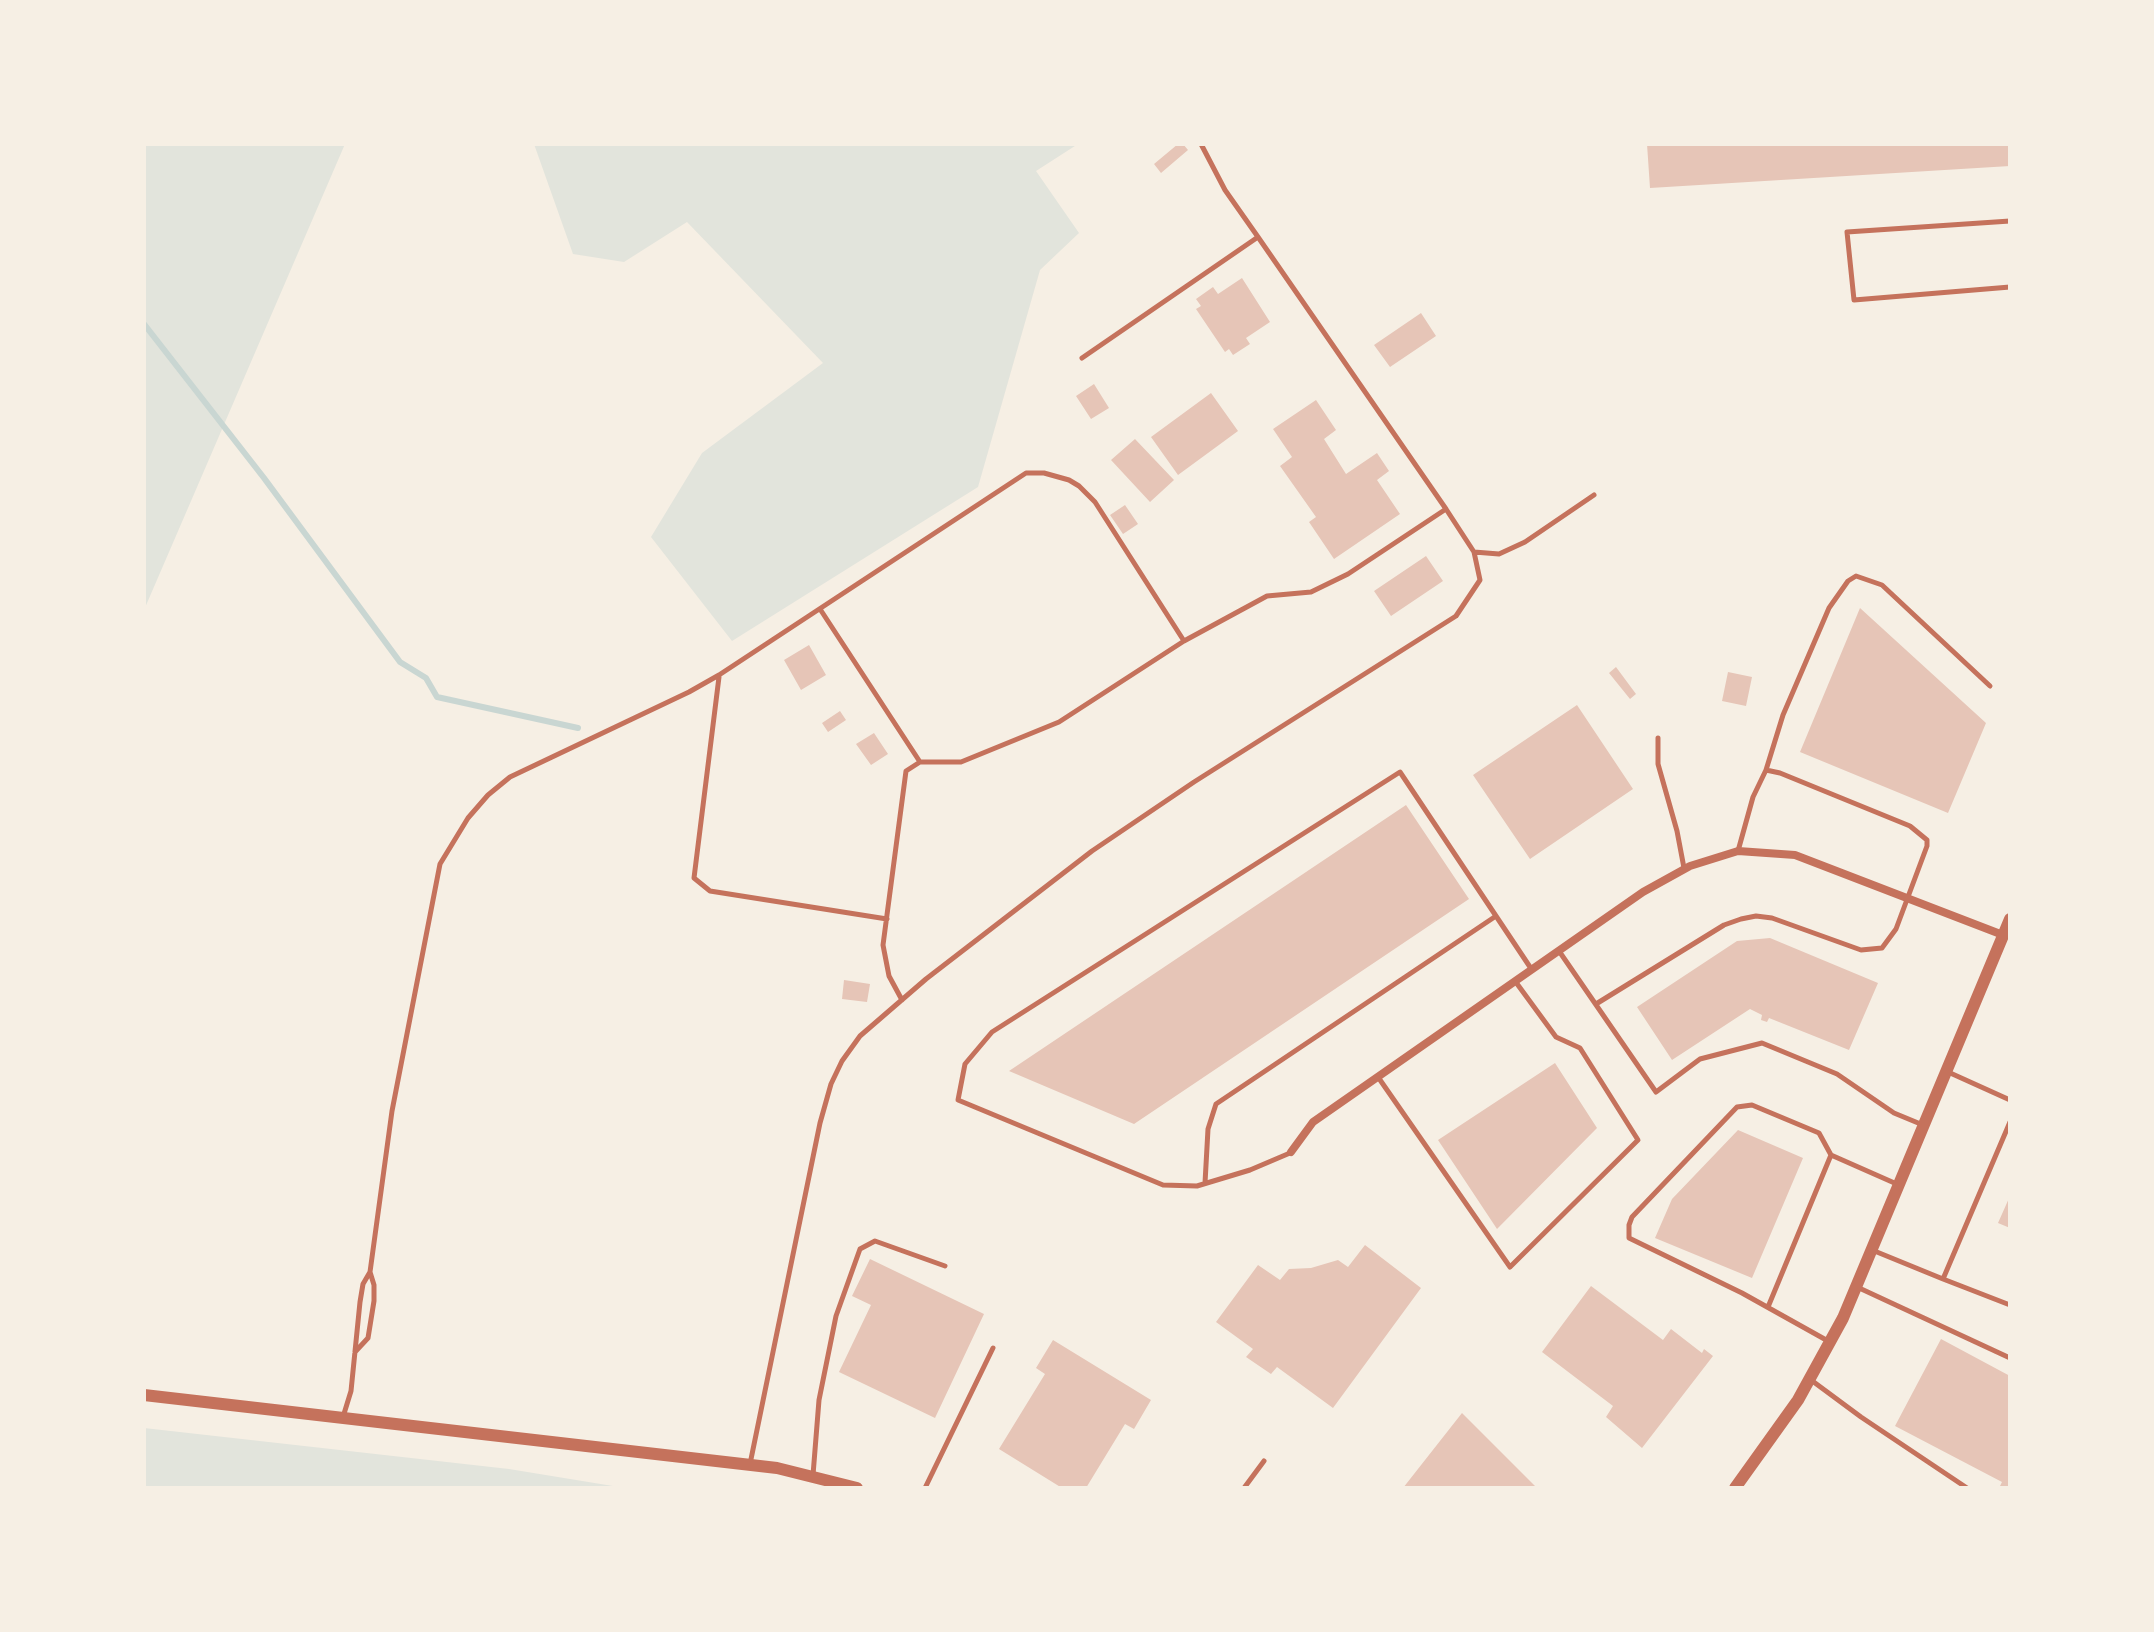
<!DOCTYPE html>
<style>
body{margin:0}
#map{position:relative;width:2154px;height:1632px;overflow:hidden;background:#f6efe4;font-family:Signika,sans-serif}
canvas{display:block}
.frame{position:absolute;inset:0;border:146px solid #f6efe4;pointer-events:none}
</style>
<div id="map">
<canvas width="2154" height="1632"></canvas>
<div class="frame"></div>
</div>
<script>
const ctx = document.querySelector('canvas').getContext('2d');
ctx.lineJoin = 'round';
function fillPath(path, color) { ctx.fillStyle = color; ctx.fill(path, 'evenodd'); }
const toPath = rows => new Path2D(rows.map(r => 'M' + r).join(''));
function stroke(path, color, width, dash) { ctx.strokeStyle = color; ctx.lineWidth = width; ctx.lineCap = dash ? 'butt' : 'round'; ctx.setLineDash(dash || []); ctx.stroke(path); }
fillPath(toPath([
 [144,144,345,144,144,610],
 [534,144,1078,144,1036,171,1079,233,1040,270,978,487,732,641,651,537,702,453,823,363,687,222,624,262,573,254],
 [144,1428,509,1469,625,1488,144,1488]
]), '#e2e4dc');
stroke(toPath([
 [144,324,264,478,400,662,426,678,437,697,578,728]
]), '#c9d6d2', 6);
fillPath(toPath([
 [1178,144,1183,144,1188,150,1161,173,1154,164],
 [1647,144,2010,144,2010,166,1650,188],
 [1242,278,1270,322,1246,338,1250,344,1233,355,1229,349,1225,352,1196,309,1201,306,1196,299,1213,287,1218,294],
 [1421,313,1436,336,1390,367,1374,345],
 [1094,384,1109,408,1091,419,1076,396],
 [1211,393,1238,431,1178,475,1151,437],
 [1316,400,1336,430,1324,439,1346,474,1377,453,1389,471,1377,480,1400,514,1334,559,1309,522,1316,517,1280,466,1292,457,1273,429],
 [1135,439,1174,480,1150,502,1111,460],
 [1125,505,1138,524,1123,534,1110,515],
 [1426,556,1443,581,1391,616,1374,591],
 [1860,608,1986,723,1948,813,1800,752],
 [809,645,826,675,801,690,784,660],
 [1616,667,1636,694,1630,699,1609,673],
 [1728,672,1752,677,1746,706,1722,701],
 [1577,705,1633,789,1530,859,1473,775],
 [840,711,846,720,828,732,822,723],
 [874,733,888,754,871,765,856,744],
 [1406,805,1469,899,1134,1124,1009,1071],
 [1770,938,1878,983,1849,1050,1769,1018,1767,1022,1761,1020,1762,1015,1750,1009,1672,1060,1637,1007,1737,941],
 [844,980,870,984,867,1002,842,999],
 [1555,1063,1597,1128,1497,1229,1438,1140],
 [1738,1130,1803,1158,1752,1278,1655,1238,1672,1199],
 [2010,1196,2010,1228,1998,1223],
 [1365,1245,1421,1288,1333,1408,1277,1367,1271,1374,1246,1357,1253,1349,1216,1322,1258,1265,1280,1280,1289,1269,1311,1268,1338,1260,1348,1267],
 [870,1259,984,1314,935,1418,839,1372,871,1305,852,1296],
 [1591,1286,1663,1340,1671,1329,1702,1353,1704,1349,1713,1356,1642,1448,1606,1417,1613,1406,1542,1352],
 [1941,1339,2010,1376,2010,1488,1999,1488,2002,1482,1895,1426],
 [1053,1340,1151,1400,1134,1429,1125,1424,1086,1488,1062,1488,999,1449,1045,1374,1036,1368],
 [1462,1413,1537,1488,1403,1488]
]), '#e6c5b7');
stroke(toPath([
 [1201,144,1225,190,1258,237],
 [2010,221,1847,232,1854,300,2010,287],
 [1082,358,1258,237,1446,509],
 [1474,552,1499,554,1525,542,1594,495],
 [820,609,920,762],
 [719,677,694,878,710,891,887,919],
 [1658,738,1658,764,1677,831,1684,868],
 [1766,770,1783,715,1829,608,1848,581,1856,576,1882,585,1990,686],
 [1559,951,1656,1092,1700,1059,1762,1043,1837,1074,1894,1113,1923,1125],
 [1596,1004,1724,925,1741,919,1756,916,1772,918,1861,950,1882,948,1896,929,1927,846,1927,840,1910,826,1780,773,1766,770,1753,797,1738,851],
 [1948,1072,2010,1100],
 [1378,1077,1510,1267,1638,1140,1580,1048,1556,1037,1515,981],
 [1290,1153,1250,1170,1197,1186,1163,1185,958,1100,965,1064,992,1032,1400,772,1532,970],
 [1205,1183,1208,1129,1216,1104,1496,916],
 [1872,1250,1943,1279,2010,1122],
 [370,1272,392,1111,440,864,468,818,488,795,510,777,689,692,719,675,1026,473,1044,473,1069,480,1079,486,1095,502,1184,641],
 [1943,1279,2010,1305],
 [1857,1287,2010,1358],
 [1768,1307,1831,1155],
 [1828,1341,1742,1293,1629,1238,1629,1225,1632,1217,1737,1107,1752,1105,1819,1133,1831,1155,1899,1185],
 [1811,1380,1861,1417,1967,1488],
 [343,1417,351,1391,360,1302,363,1284,370,1272,374,1285,374,1301,368,1338,355,1352],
 [750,1464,820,1123,831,1084,842,1061,860,1036,926,979,1092,851,1194,782,1456,616,1480,580,1474,552,1446,509,1348,574,1311,592,1267,596,1184,641,1059,722,961,762,920,762,906,771,883,945,889,976,902,1000],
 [813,1475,819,1400,836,1316,860,1249,875,1241,945,1266],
 [925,1488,993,1348],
 [1244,1488,1264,1461]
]), '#c5725c', 5);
stroke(toPath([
 [1291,1152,1313,1122,1643,892,1690,866,1738,851,1795,855,2003,935]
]), '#c5725c', 8);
stroke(toPath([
 [144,1395,777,1468,857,1488],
 [1735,1488,1798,1400,1843,1318,2010,919]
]), '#c5725c', 12);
</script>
